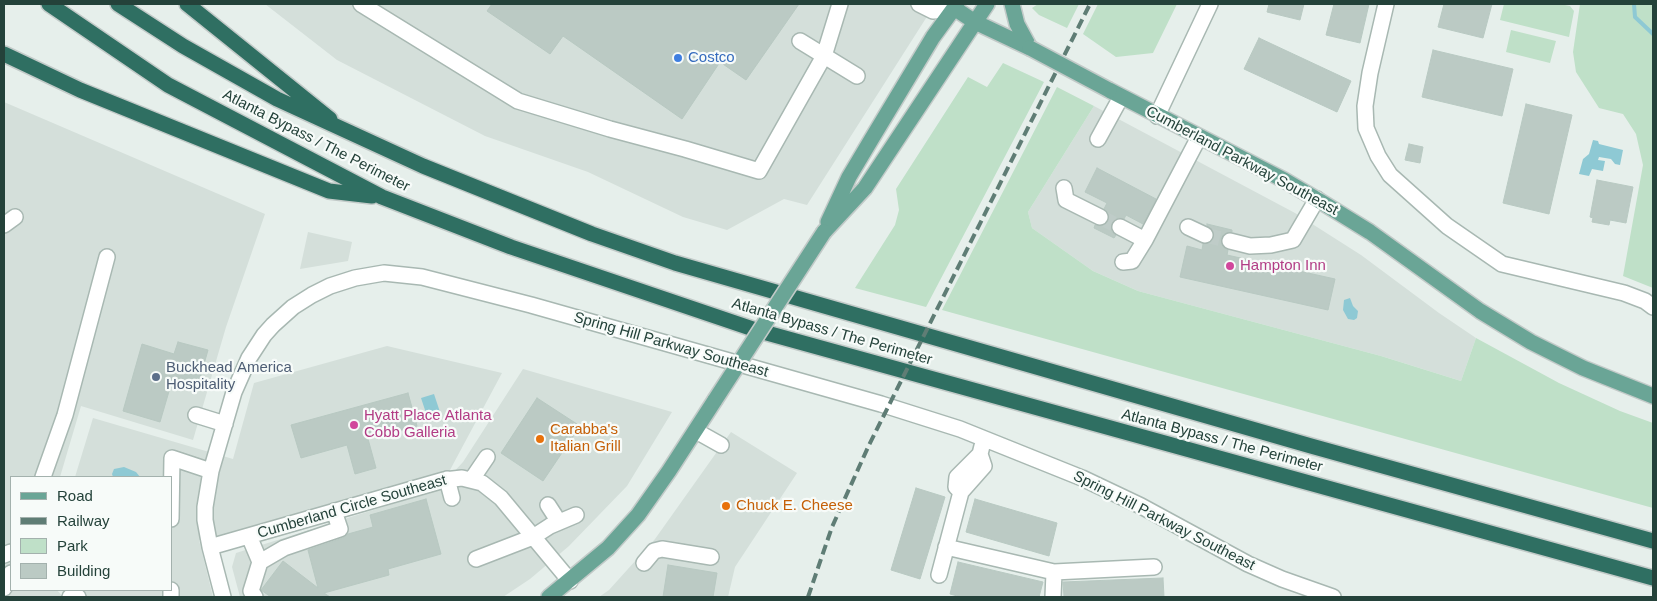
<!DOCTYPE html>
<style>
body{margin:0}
#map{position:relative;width:1657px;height:601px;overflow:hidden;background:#e6efeb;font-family:Arial,sans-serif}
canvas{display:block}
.frame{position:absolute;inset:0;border:5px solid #24423a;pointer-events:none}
.legend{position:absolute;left:10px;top:476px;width:162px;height:115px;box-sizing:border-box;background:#f7fbf9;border:1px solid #a3b1ad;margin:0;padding:6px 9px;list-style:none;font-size:15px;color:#24423a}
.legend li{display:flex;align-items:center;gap:10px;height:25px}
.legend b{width:25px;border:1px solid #a3b1ad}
</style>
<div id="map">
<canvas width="1657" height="601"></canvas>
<div class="frame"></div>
<ul class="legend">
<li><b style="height:6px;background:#6aa596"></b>Road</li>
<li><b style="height:6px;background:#5f7d75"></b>Railway</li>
<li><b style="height:14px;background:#bfe0c8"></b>Park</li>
<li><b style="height:14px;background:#bbcac4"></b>Building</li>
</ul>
</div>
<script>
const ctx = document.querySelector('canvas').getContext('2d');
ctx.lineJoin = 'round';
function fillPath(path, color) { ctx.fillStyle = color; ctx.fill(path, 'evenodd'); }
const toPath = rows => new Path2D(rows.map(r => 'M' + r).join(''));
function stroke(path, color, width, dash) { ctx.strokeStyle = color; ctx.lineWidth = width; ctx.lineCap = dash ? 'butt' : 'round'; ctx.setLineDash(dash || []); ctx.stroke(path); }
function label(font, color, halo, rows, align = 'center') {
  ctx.font = font + ' Arial,sans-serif'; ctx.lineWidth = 4.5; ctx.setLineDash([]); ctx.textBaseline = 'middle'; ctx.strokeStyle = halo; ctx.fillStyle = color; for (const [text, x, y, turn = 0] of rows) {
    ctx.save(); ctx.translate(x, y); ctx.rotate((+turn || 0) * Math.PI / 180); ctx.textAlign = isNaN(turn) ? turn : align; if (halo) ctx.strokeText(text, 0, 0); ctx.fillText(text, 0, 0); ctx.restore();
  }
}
fillPath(toPath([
 [265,4,935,4,807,205,784,199,727,230,683,217,588,172,485,136,337,60],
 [4,102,265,214,226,327,193,440,81,406,60,477,11,477,11,590,57,590,63,597,4,597],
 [1094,106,1295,213,1361,255,1439,313,1476,338,1461,381,1381,356,1138,291,1093,271,1032,228,1028,212],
 [308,232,352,242,348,261,300,269],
 [387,346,502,373,450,470,233,533,199,540,213,597,71,597,66,590,171,590,171,477,75,477,93,418,233,459,254,383],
 [523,369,672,412,627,486,569,546,530,579,503,597,240,597,232,567,236,553,437,490,463,462],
 [731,432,797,473,735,567,728,597,599,597,609,590,655,539]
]), '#d4dfda');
fillPath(toPath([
 [1038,4,1079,4,1067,28,1039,15,1032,8],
 [1098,4,1177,4,1153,53,1116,57,1083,34],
 [1504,4,1560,4,1570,6,1574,11,1569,37,1500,20],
 [1580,4,1653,4,1653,288,1623,276,1643,165,1636,134,1623,114,1599,108,1576,72,1573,52],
 [1511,30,1556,41,1550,63,1506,52],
 [1003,63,1044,82,926,307,855,288,895,225,899,210,896,189,968,77,987,87],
 [1057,87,1094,106,1028,212,1032,228,1093,271,1138,291,1381,356,1461,381,1476,338,1559,383,1620,411,1653,423,1653,508,942,310]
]), '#bfe0c8');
fillPath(toPath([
 [1593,140,1598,141,1599,144,1623,150,1620,165,1615,164,1611,159,1599,157,1598,160,1605,161,1603,171,1592,169,1589,176,1579,174,1583,159,1589,154],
 [1350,298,1353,306,1358,311,1357,318,1354,320,1348,319,1343,310,1344,300],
 [434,394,441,415,428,419,421,398],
 [124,467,136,472,140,477,113,477,112,474,114,469]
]), '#8ec9d4');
stroke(toPath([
 [1634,4,1635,17,1653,34]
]), '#8ec9d4', 4);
const building = toPath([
 [492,4,799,4,746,80,720,62,682,119,563,36,550,54,487,11,492,4],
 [1269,4,1304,4,1300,20,1267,12,1269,4],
 [1334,4,1369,4,1360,43,1326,35,1334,4],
 [1444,4,1492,4,1483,38,1438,27,1444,4],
 [1259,38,1351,81,1337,112,1244,69,1259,38],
 [1433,50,1513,69,1502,116,1422,97,1433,50],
 [1526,104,1572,115,1549,214,1503,203,1526,104],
 [1409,144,1423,147,1420,163,1405,160,1409,144],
 [1097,168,1156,199,1143,224,1126,215,1124,219,1119,218,1115,219,1111,227,1112,232,1116,235,1114,238,1094,228,1095,225,1101,226,1108,222,1109,216,1104,209,1107,203,1085,192,1097,168],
 [1597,180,1633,187,1626,223,1610,220,1609,225,1592,222,1593,218,1590,217,1597,180],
 [1207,224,1232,230,1232,232,1224,234,1221,239,1223,247,1228,250,1227,255,1335,279,1328,310,1180,277,1187,246,1202,250,1203,244,1210,243,1213,239,1214,235,1213,230,1207,226,1207,224],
 [178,342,208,350,197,389,172,381,160,422,123,411,142,344,174,354,178,342],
 [408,393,417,426,368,439,376,468,355,474,347,445,301,458,291,425,408,393],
 [537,398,580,426,543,481,501,453,537,398],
 [916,488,945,497,920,579,891,570,916,488],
 [426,499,441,554,388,569,389,575,324,593,330,597,271,597,261,590,283,561,318,588,308,550,343,538,348,534,373,527,370,515,426,499],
 [975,499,1057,523,1049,556,966,532,975,499],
 [958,562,1043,582,1039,597,961,597,950,594,958,562],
 [668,565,717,573,713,597,663,597,668,565],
 [1163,578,1164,597,1064,597,1063,582,1163,578]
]);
fillPath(building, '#bbcac4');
stroke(building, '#b8c9c2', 1);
stroke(toPath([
 [1100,217,1120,227],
 [1205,235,1230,241]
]), '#bfccc8', 15, [15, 8]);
const minor = toPath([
 [361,4,518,101,610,129,685,149,759,171,824,56,840,4],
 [919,4,933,11,954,8,952,4],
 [1386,4,1370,73,1365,106,1366,128,1378,156,1390,175,1447,226,1502,264,1624,293,1645,301,1653,307],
 [800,41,857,76],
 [1157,116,1210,4],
 [1098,139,1121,97],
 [1064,188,1066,200,1100,217],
 [4,225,15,217],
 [1120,227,1145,240],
 [1188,227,1205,235],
 [1230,241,1250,246,1271,245,1293,240,1317,199],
 [1123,262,1132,261,1145,240,1199,137],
 [196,415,225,424],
 [696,431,721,445],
 [43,477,65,415,107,257],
 [447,479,452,498],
 [472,479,487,457],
 [961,492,956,487,957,477,980,454,982,446],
 [548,505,559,522],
 [171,519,172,458,211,471],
 [249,536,260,562],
 [210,547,444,480,462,478,482,483,501,498,570,581],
 [946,547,1054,572,1154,567],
 [4,555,11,552],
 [476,559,533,537,550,526,576,515],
 [644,563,654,551,662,549,711,557],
 [939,575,961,492,984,466,980,454],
 [4,588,11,573],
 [70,597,74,594,78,597],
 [171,597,171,590],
 [223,597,210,547,205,520,205,507,211,471,234,392,249,358,264,335,273,325,293,307,312,295,330,286,355,278,384,273,422,277,531,305,881,404,960,429,1082,478,1141,506,1248,564,1282,579,1333,597],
 [255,597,251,591,260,562,284,548,340,529,334,511],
 [1053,597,1054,572]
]);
const major = toPath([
 [1012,4,1017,24,1030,48],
 [954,8,975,22,1030,48],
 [1109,90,1284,180,1323,203,1370,232,1480,311,1531,342,1583,368,1653,396],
 [828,222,849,177,871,140,933,37,957,4],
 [824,232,865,188,987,4],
 [549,597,608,548,638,515,669,471,715,400]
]);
const highway = toPath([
 [49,4,168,85,382,197,511,247,756,330,1653,578],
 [118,4,183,46,277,99,423,166,592,234,675,263,1311,446,1653,541],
 [187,4,330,119],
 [4,54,80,90,329,191,372,196]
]);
stroke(minor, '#a8b8b2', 18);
stroke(major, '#c2cac8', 18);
stroke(highway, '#c2cac8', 18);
stroke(minor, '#fff', 15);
stroke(major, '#6aa596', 15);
stroke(highway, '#2f6f62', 15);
stroke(toPath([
 [808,597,832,527,869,445,1090,4]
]), '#5f7d75', 4, [10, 5]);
const majorBridge = toPath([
 [1030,48,1109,90],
 [715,400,824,232]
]);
stroke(majorBridge, '#c2cac8', 18, []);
stroke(majorBridge, '#6aa596', 15);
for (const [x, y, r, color] of [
 [678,58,5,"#3f7fe0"],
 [1230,266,5,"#d1479c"],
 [156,377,5,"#5c6f8a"],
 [354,425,5,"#d1479c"],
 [540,439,5,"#e8710a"],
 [726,506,5,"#e8710a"]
]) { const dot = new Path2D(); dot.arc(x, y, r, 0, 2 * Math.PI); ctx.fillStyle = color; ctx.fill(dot); stroke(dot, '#f7fbf9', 2); }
label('15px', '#366cbe', '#f7fbf9', [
 ["Costco",688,58]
], 'left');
label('15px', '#24423a', '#f7fbf9', [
 ["Atlanta Bypass / The Perimeter",316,141,27],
 ["Cumberland Parkway Southeast",1242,161,28],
 ["Atlanta Bypass / The Perimeter",832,332,16],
 ["Spring Hill Parkway Southeast",671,345,16],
 ["Atlanta Bypass / The Perimeter",1222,441,15],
 ["Cumberland Circle Southeast",352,507,-16],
 ["Spring Hill Parkway Southeast",1164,521,27]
]);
label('15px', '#b23c85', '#f7fbf9', [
 ["Hampton Inn",1240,266],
 ["Hyatt Place Atlanta",364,416],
 ["Cobb Galleria",364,433]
], 'left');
label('15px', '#4e5e75', '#f7fbf9', [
 ["Buckhead America",166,368],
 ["Hospitality",166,385]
], 'left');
label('15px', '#c56008', '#f7fbf9', [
 ["Carabba's",550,430],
 ["Italian Grill",550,447],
 ["Chuck E. Cheese",736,506]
], 'left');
</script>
